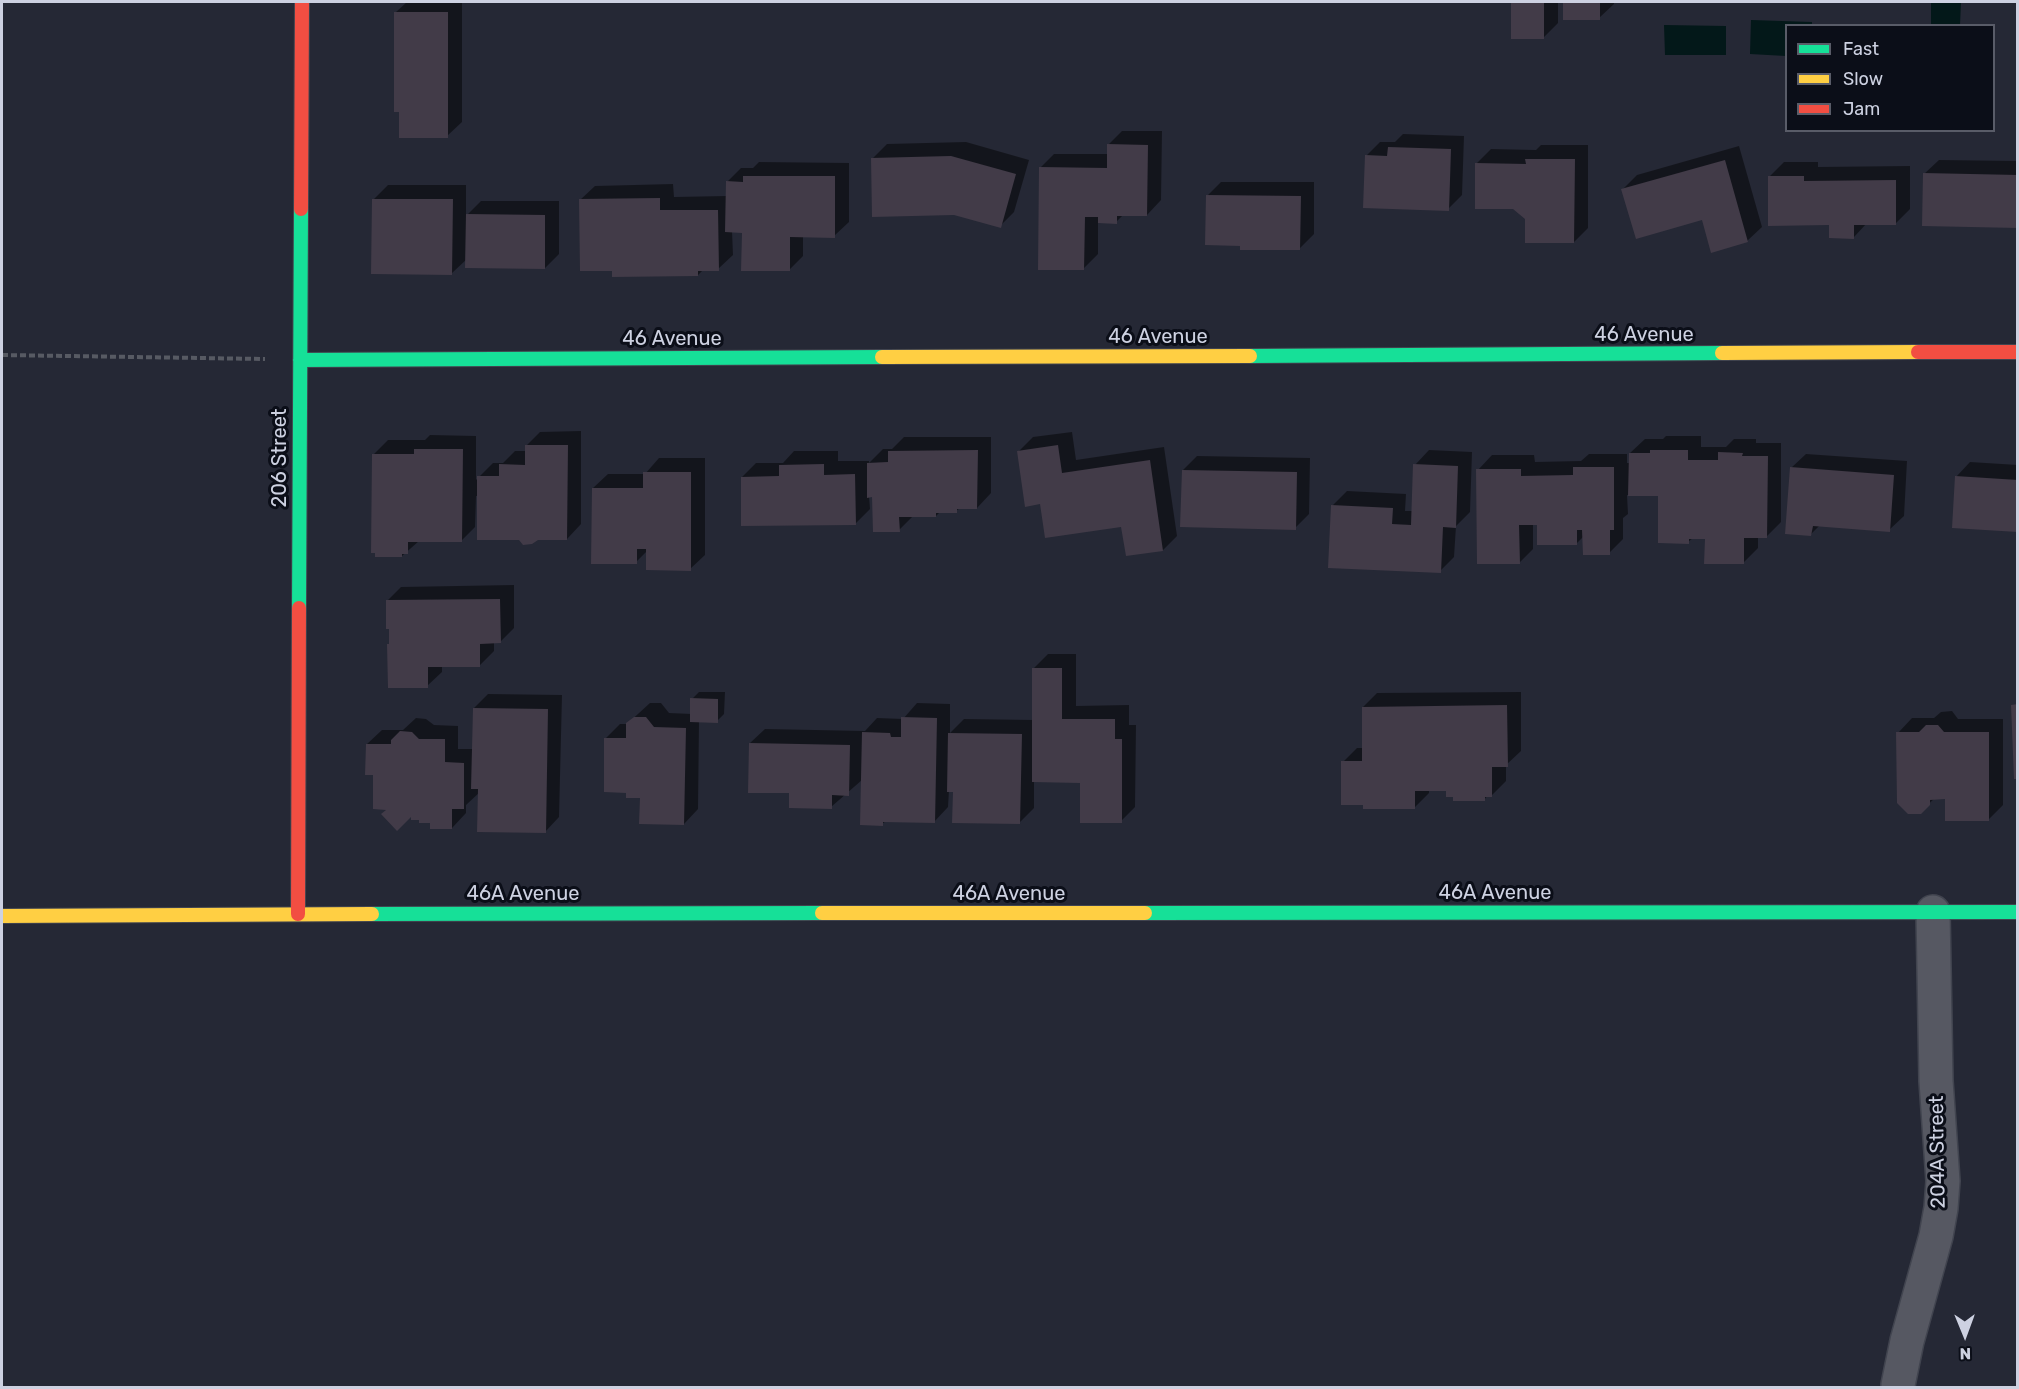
<!DOCTYPE html>
<style>
body{margin:0}
#map{position:relative;width:2019px;height:1389px;overflow:hidden;background:#252835;font-family:Rubik,sans-serif}
canvas{display:block}
.frame{position:absolute;inset:0;border:3px solid #cdd1e1;pointer-events:none}
.legend{position:absolute;left:1785px;top:24px;width:210px;height:108px;box-sizing:border-box;background:#0b0e18;border:2px solid #595c68;margin:0;padding:8px 10px;list-style:none;font-size:18px;color:#cdd1e1}
.legend li{display:flex;align-items:center;gap:12px;height:30px}
.legend b{width:30px;border:2px solid #595c68}
.north{position:absolute;left:1935px;top:1305px;width:60px;height:60px;-webkit-text-stroke:4px #0b0e18;paint-order:stroke;rotate:179deg;font-size:16px;font-weight:700;line-height:24px;text-align:center;color:#cdd1e1}
.north::after{content:'';display:block;margin:auto;width:21px;height:27px;background:#cdd1e1;clip-path:polygon(50% 0,100% 100%,50% 72%,0 100%)}
</style>
<div id="map">
<canvas width="2019" height="1389"></canvas>
<div class="frame"></div>
<ul class="legend">
<li><b style="height:8px;background:#16e098"></b>Fast</li>
<li><b style="height:8px;background:#ffcf43"></b>Slow</li>
<li><b style="height:8px;background:#f24e42"></b>Jam</li>
</ul>
<div class="north">N</div>
</div>
<script>
const ctx = document.querySelector('canvas').getContext('2d');
ctx.lineJoin = 'round';
function fillPath(path, color) { ctx.fillStyle = color; ctx.fill(path, 'evenodd'); }
const toPath = rows => new Path2D(rows.map(r => 'M' + r).join(''));
function stroke(path, color, width, dash) { ctx.strokeStyle = color; ctx.lineWidth = width; ctx.lineCap = dash ? 'butt' : 'round'; ctx.setLineDash(dash || []); ctx.stroke(path); }
function label(font, color, halo, rows, align = 'center') {
  ctx.font = font + ' Rubik,sans-serif'; ctx.lineWidth = 6; ctx.setLineDash([]); ctx.textBaseline = 'middle'; ctx.strokeStyle = halo; ctx.fillStyle = color; for (const [text, x, y, turn = 0] of rows) {
    ctx.save(); ctx.translate(x, y); ctx.rotate((+turn || 0) * Math.PI / 180); ctx.textAlign = isNaN(turn) ? turn : align; if (halo) ctx.strokeText(text, 0, 0); ctx.fillText(text, 0, 0); ctx.restore();
  }
}
fillPath(toPath([
 [1931,2,1961,2,1960,25,1931,25],
 [1751,20,1812,22,1812,25,1786,26,1786,56,1750,54],
 [1664,25,1726,26,1726,55,1665,55]
]), '#031819');
fillPath(toPath([
 [407,2,462,2,462,122,447,136,396,12],
 [1512,2,1558,2,1558,23,1544,37,1512,37],
 [1565,2,1614,2,1614,4,1599,18,1565,18],
 [1122,131,1162,131,1161,200,1147,215,1123,215,1116,222,1098,222,1098,254,1084,268,1040,168,1054,154,1108,154,1108,145],
 [1403,134,1464,136,1462,195,1448,209,1366,156,1380,142,1395,142],
 [966,142,1029,160,1014,212,1000,226,873,158,887,144],
 [1541,145,1588,145,1588,228,1574,242,1527,218,1477,163,1491,149,1536,150],
 [1739,146,1762,227,1747,241,1703,218,1623,189,1637,175],
 [1939,160,2018,161,2018,226,1924,174],
 [759,162,849,163,849,222,834,236,803,236,803,256,789,270,743,231,732,231,733,255,718,269,703,270,698,275,613,270,580,200,595,186,673,184,674,197,727,196,727,182,741,168,753,168],
 [1784,162,1818,162,1818,167,1910,166,1910,209,1896,223,1867,223,1854,237,1830,224,1769,177],
 [1221,182,1314,182,1314,234,1299,249,1207,196],
 [388,185,466,185,466,216,481,201,559,201,559,254,545,268,467,259,452,273,374,199],
 [581,431,581,524,567,539,537,538,479,496,476,496,475,527,461,541,419,541,402,556,374,454,388,440,425,440,430,435,476,436,476,480,493,463,503,463,515,451,526,451,526,446,540,432],
 [1072,432,1076,460,1164,447,1177,536,1163,550,1122,526,1019,451,1033,437],
 [1666,436,1701,436,1701,447,1726,447,1734,439,1756,439,1756,443,1781,443,1781,522,1766,537,1758,537,1758,548,1743,563,1706,538,1693,538,1688,542,1660,495,1627,495,1628,514,1623,518,1623,539,1609,553,1584,536,1576,544,1538,523,1533,524,1533,549,1519,563,1478,470,1492,455,1534,455,1535,462,1581,461,1589,454,1627,454,1627,463,1630,463,1630,453,1645,439,1663,439],
 [904,437,991,437,991,493,977,508,960,508,956,511,940,512,936,516,913,516,899,530,874,496,869,496,870,509,855,524,742,477,756,463,783,463,794,451,838,451,838,461,869,461,869,463,883,449,892,449],
 [1429,450,1472,452,1470,512,1456,526,1454,557,1440,571,1332,506,1347,491,1406,494,1405,511,1413,511,1415,465],
 [1806,454,1907,461,1904,516,1889,530,1820,525,1811,534,1791,468],
 [1197,456,1310,458,1309,514,1295,528,1183,470],
 [659,458,705,458,705,555,690,569,647,551,636,562,593,488,608,474,645,474],
 [1970,462,2018,465,2018,530,1956,477],
 [514,585,514,628,500,642,494,642,494,651,480,665,442,666,442,672,427,686,390,643,387,601,401,587],
 [1048,654,1076,654,1076,706,1129,705,1129,725,1136,725,1135,807,1121,821,1082,781,1034,781,1034,808,1019,823,954,790,949,790,948,807,934,822,886,821,882,824,862,780,831,807,791,792,750,743,765,729,865,731,877,718,903,719,917,703,950,704,950,733,964,719,1034,720,1034,668],
 [699,692,725,692,724,714,717,721,699,721,698,809,684,824,641,796,606,738,620,724,627,724,650,703,661,703,669,713,692,714,692,699],
 [1521,692,1521,751,1506,765,1506,781,1492,795,1488,795,1484,800,1455,796,1447,789,1429,789,1429,793,1414,808,1343,762,1357,748,1363,748,1363,707,1377,693],
 [488,694,562,695,559,817,545,832,480,792,466,805,466,813,452,828,431,822,413,813,389,808,374,773,367,744,382,730,403,730,416,718,426,719,434,725,458,726,458,749,473,749,474,708],
 [1952,711,1958,719,2003,719,2003,805,1989,819,1946,798,1935,798,1920,812,1898,733,1912,718,1934,718,1941,712]
]), '#0007');
fillPath(toPath([
 [1511,2,1544,2,1544,39,1511,39],
 [1563,2,1600,2,1600,20,1563,20],
 [394,12,448,12,448,138,399,138,399,112,394,112],
 [1107,144,1148,145,1147,216,1117,216,1117,224,1098,223,1098,217,1085,217,1084,270,1038,270,1039,167,1107,168],
 [1388,147,1451,149,1449,211,1363,208,1365,155,1387,156],
 [951,156,1016,174,1001,228,954,215,872,217,871,158],
 [1525,159,1575,159,1574,243,1525,243,1525,219,1513,209,1475,209,1475,163,1526,164],
 [1725,160,1748,242,1711,253,1702,220,1636,239,1621,189],
 [1923,173,2018,175,2018,228,1922,226],
 [743,176,835,176,835,238,790,237,790,271,741,271,742,233,725,232,726,181,743,182],
 [1768,176,1804,176,1804,181,1896,180,1896,225,1854,225,1854,239,1829,238,1829,225,1768,226],
 [1206,195,1301,196,1300,250,1240,250,1240,246,1205,245],
 [660,198,660,210,718,210,719,271,698,271,698,276,612,277,612,271,580,271,579,199],
 [372,199,453,199,452,275,371,274],
 [466,214,545,215,545,269,465,268],
 [525,445,568,445,567,540,538,540,532,544,523,545,519,540,477,540,477,476,499,476,499,464,525,465],
 [1058,445,1062,473,1150,460,1163,551,1126,556,1121,527,1045,538,1040,504,1025,507,1017,451],
 [414,449,463,449,462,542,408,542,408,554,402,554,402,557,375,557,375,553,371,553,372,454,414,454],
 [978,450,977,509,957,509,957,513,936,513,936,517,899,517,900,532,873,532,872,497,867,498,867,463,888,462,888,451],
 [1650,450,1688,450,1688,460,1718,460,1718,452,1743,453,1742,456,1768,456,1767,538,1744,538,1744,564,1704,564,1705,539,1689,539,1689,544,1658,543,1658,496,1628,496,1629,453,1650,453],
 [824,464,824,475,855,474,856,525,741,526,741,477,779,476,779,465],
 [1413,464,1458,466,1456,528,1443,527,1441,573,1328,568,1331,505,1393,508,1392,524,1411,525],
 [1573,467,1614,467,1614,530,1610,530,1610,555,1583,555,1582,530,1577,530,1577,545,1537,545,1537,525,1519,525,1520,564,1477,564,1476,469,1521,469,1521,476,1573,475],
 [1790,467,1894,475,1890,532,1813,526,1811,536,1785,534],
 [1182,470,1297,472,1296,530,1180,527],
 [643,472,691,472,691,571,646,570,646,549,637,549,637,564,591,564,592,488,643,488],
 [1955,476,2018,480,2018,532,1952,528],
 [500,599,501,643,480,644,480,667,428,667,428,688,388,688,387,644,389,644,389,629,386,629,386,600],
 [1032,668,1062,668,1062,719,1115,719,1115,739,1122,739,1122,823,1080,823,1080,783,1032,782],
 [690,698,718,699,718,723,690,722],
 [2018,704,2018,779,2014,779,2011,705],
 [1507,705,1508,767,1492,767,1492,797,1485,797,1485,801,1453,801,1453,797,1446,797,1446,791,1415,791,1415,809,1363,809,1363,805,1341,805,1341,761,1362,761,1362,707],
 [473,708,548,709,546,833,477,832,478,789,471,789],
 [634,717,646,717,654,727,686,728,684,825,639,824,640,798,626,798,626,793,604,792,604,738,626,738,626,723],
 [901,717,937,718,935,823,883,822,883,826,860,825,862,732,890,733,891,737,901,737],
 [1926,725,1938,725,1944,732,1989,732,1989,821,1945,821,1945,799,1930,800,1930,805,1921,814,1908,814,1897,803,1896,732,1919,732],
 [400,731,412,732,419,739,445,739,445,762,464,763,464,809,452,809,452,829,430,829,430,823,419,823,419,820,411,820,411,817,397,831,381,814,386,810,373,809,373,775,365,775,366,744,391,744,391,740],
 [948,733,1022,734,1020,824,952,823,953,792,947,792],
 [749,743,850,745,849,796,832,795,832,809,789,808,789,793,748,793]
]), '#423b48');
const street = toPath([
 [1898,1385,1907,1341,1936,1236,1941,1208,1943,1181,1936,1081,1933,912]
]);
const fast = toPath([
 [1250,356,1722,353],
 [300,360,882,357],
 [299,608,301,209],
 [1145,913,2018,912],
 [372,914,822,913]
]);
const slow = toPath([
 [1722,353,1918,352],
 [882,357,1250,356],
 [822,913,1145,913],
 [2,916,372,914]
]);
const jam = toPath([
 [301,209,302,2],
 [1918,352,2018,352],
 [298,914,299,608]
]);
stroke(street, '#41444f', 36);
stroke(fast, '#41444f', 16);
stroke(slow, '#41444f', 16);
stroke(jam, '#41444f', 16);
stroke(toPath([
 [2,355,265,359]
]), '#575a63', 4, [6, 3]);
stroke(street, '#565862', 33);
stroke(fast, '#16e098', 14);
stroke(slow, '#ffcf43', 14);
stroke(jam, '#f24e42', 14);
label('20px', '#cdd1e1', '#0b0e18', [
 ["46 Avenue",1644,335],
 ["46 Avenue",1158,337],
 ["46 Avenue",672,339],
 ["206 Street",280,458,-90],
 ["46A Avenue",1495,893],
 ["46A Avenue",523,894],
 ["46A Avenue",1009,894],
 ["204A Street",1938,1152,-91]
]);
</script>
